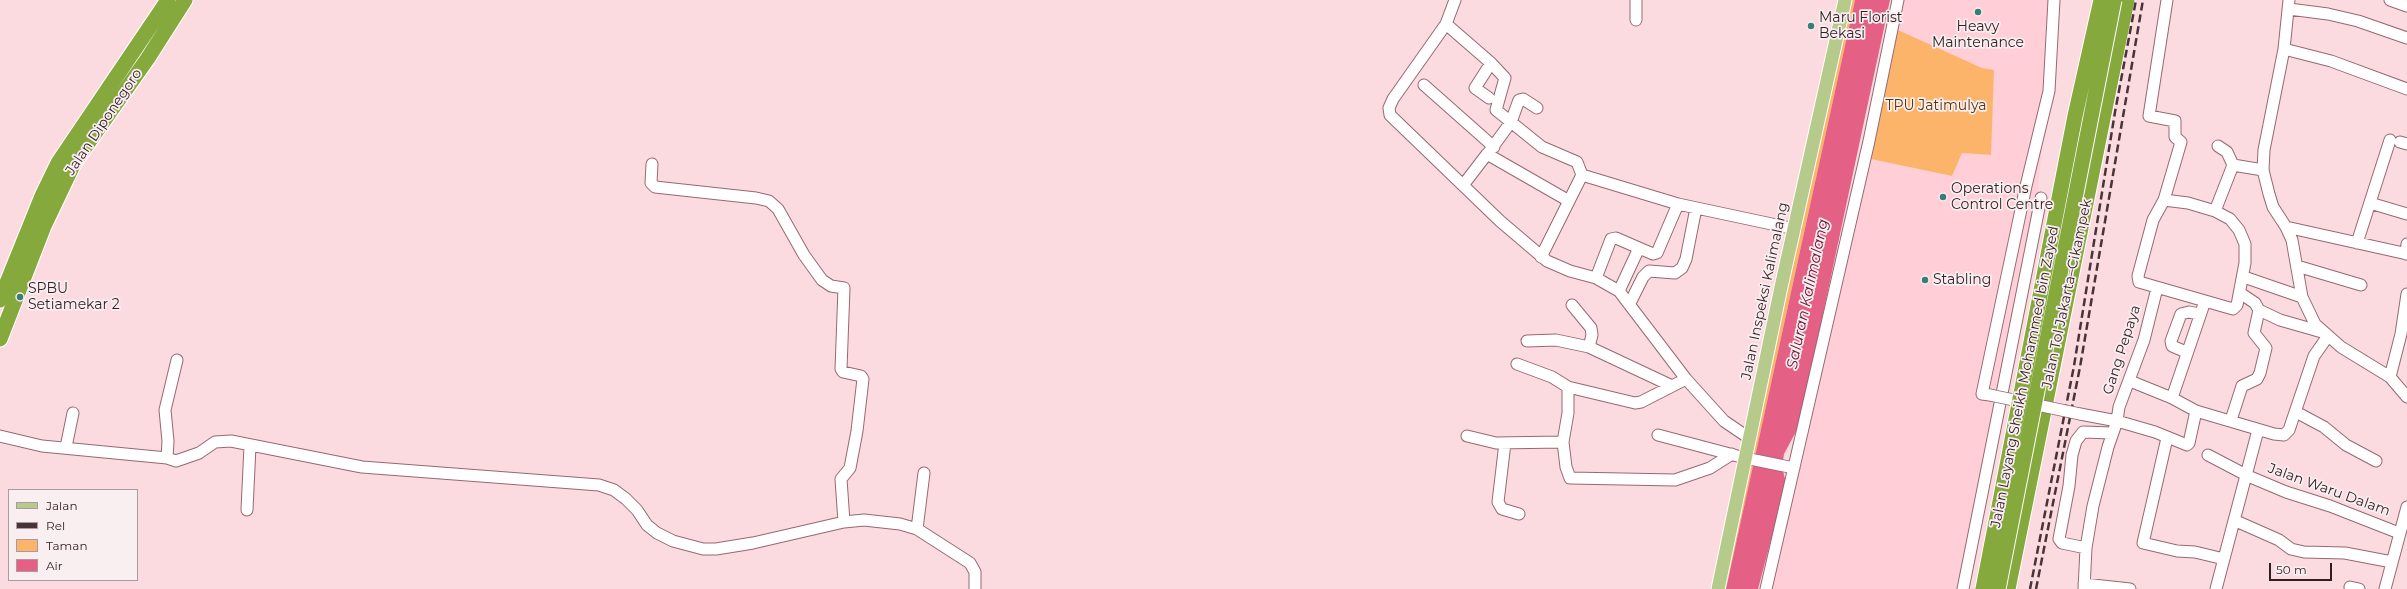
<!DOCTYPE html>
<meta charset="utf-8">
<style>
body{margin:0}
#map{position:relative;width:2407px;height:589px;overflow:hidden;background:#fbdbe0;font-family:Montserrat,sans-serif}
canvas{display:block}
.legend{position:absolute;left:8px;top:489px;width:130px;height:92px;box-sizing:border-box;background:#f9eef0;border:1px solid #a99b9e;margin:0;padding:5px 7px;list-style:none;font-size:12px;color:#311e22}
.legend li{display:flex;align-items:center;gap:8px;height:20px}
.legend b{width:20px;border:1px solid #a99b9e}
.scale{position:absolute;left:2269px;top:563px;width:63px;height:18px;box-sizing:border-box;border:2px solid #311e22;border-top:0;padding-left:5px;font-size:12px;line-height:14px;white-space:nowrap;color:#311e22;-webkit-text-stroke:3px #f9eef0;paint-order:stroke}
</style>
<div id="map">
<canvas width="2407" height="589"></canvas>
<ul class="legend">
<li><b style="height:5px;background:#b6cb8b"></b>Jalan</li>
<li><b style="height:5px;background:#483438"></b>Rel</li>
<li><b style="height:11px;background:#fcb46a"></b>Taman</li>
<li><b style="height:11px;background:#e46084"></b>Air</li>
</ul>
<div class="scale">50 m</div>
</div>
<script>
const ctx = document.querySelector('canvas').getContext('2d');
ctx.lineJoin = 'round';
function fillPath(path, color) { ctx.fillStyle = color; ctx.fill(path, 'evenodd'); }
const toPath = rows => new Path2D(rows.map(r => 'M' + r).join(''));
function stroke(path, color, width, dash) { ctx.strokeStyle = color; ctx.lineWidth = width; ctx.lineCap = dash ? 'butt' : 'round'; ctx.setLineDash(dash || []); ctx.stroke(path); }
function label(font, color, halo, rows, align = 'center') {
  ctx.font = font + ' Montserrat,sans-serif'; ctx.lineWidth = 3.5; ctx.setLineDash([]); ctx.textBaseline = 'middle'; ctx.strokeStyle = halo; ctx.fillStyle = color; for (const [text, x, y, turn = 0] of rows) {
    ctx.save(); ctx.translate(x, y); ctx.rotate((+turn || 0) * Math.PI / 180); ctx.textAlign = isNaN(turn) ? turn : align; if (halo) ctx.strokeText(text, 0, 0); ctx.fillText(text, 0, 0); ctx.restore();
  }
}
fillPath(toPath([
 [1904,0,2050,0,2051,57,2032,248,1960,589,1772,589,1871,159,1952,176,1962,153,1990,155,1994,71,1982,68,1898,30]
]), '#ffced7');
fillPath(toPath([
 [1845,0,1855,0,1726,589,1718,589],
 [1898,30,1982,68,1994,70,1991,155,1962,153,1952,176,1871,159]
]), '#fcb46a');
fillPath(toPath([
 [1855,0,1890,0,1799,426,1784,454,1782,467,1786,483,1758,589,1726,589]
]), '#e46084');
const minor = toPath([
 [1455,0,1446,24,1393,99,1389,108,1390,115,1500,221,1547,261,1570,271,1596,278,1619,291,1686,379,1724,421,1749,438],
 [2289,0,2284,49,2264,150,2263,170,2269,194,2273,207,2286,227,2292,240,2302,297,2315,324,2341,347,2390,377,2407,397],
 [2390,0,2407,6],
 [2289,9,2328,14,2358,21,2407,38],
 [1636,20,1636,0],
 [1446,24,1491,63],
 [2284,49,2331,61,2407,89],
 [1424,85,1494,147],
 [1489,98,1475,88,1491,63,1505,78,1496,110,1542,147,1577,162,1582,175],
 [2400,142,2407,144],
 [2218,146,2227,152,2233,165,2263,170],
 [1489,152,1511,122,1519,100,1523,99,1537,108],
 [652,164,651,183,655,187,756,198,769,201,778,209,804,255,822,280,831,286,844,288,841,369,843,372,861,376,863,379,857,431,850,468,841,479,844,522],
 [1464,184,1487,154,1569,201],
 [2164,200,2188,203,2215,211,2230,219,2239,230,2245,244,2245,263,2237,305,2233,309,2139,282,2138,276,2153,220,2164,200],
 [2164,200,2181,142,2175,137,2175,121,2149,116,2167,0],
 [2370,203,2407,214],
 [2215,211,2233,165],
 [2286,227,2407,254],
 [2357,243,2390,140],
 [2406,254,2407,244],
 [1541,257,1582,175,1678,204,1795,229],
 [2297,266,2361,285],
 [2244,277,2302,297],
 [1596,278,1611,239,1616,238,1639,248],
 [1619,291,1639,248,1653,254,1657,253,1678,204],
 [2240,293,2255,303,2259,310,2280,320,2322,332],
 [1630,303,1643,277,1649,271,1675,273,1682,268,1686,259,1696,208],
 [1572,305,1591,328,1592,335,1589,347],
 [1527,341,1556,340,1589,347,1672,386],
 [2186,352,2172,346,2171,341,2181,314,2189,312,2199,314],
 [1517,364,1552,377,1568,387,1635,403,1641,402,1686,379],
 [2390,377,2401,334,2407,294],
 [2130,381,2172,398,2196,411,2274,434,2284,435,2289,430,2314,356,2328,336],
 [1568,387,1568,413,1563,442,1566,467,1570,478,1675,480,1710,468,1732,454],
 [1990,395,1982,394,2026,186,2049,91,2054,0],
 [2172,398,2205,301],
 [2296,412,2324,427,2346,445,2376,461],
 [2080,414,2117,421,2155,432,2187,445,2189,443,2196,411],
 [2231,420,2242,386,2257,379,2260,373,2266,348,2254,333,2259,310],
 [1658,435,1745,458,1794,468],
 [0,436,42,446,167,458,176,461,199,453,215,442,231,441,362,467,599,485,614,490,626,499,637,510,647,525,657,533,673,541,703,549,716,549,753,543,844,522,864,520,900,524,917,529,970,563,975,572,975,589],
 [1467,436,1496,443,1563,442],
 [2167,438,2143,543,2177,551,2195,552,2224,559],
 [1505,443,1498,502,1502,509,1519,514],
 [66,447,73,413],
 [2208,455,2248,476,2286,492,2330,506,2399,533],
 [167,458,168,441,165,410,177,360],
 [247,510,250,446],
 [2236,521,2279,540,2291,549,2304,552,2345,553,2392,562],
 [917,529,924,473],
 [2086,548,2062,543,2059,539,2069,486,2072,455,2076,441,2083,432,2112,433],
 [2084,584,2130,589],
 [2350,587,2359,589],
 [1766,589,1869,141,1898,0],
 [1963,589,2041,198],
 [2084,589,2086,548,2093,506,2108,447,2117,421,2119,407,2144,340,2157,288],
 [2216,589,2258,430],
 [2385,589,2407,507]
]);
const major = toPath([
 [1718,589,1781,287,1845,0]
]);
const highway = toPath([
 [0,300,42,196,58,163,168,0],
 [0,339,44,226,74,163,148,58,185,0],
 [2008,589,2127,0]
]);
stroke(minor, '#976872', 13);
stroke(major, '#fff', 15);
stroke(highway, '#fff', 17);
stroke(minor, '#fff', 11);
stroke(major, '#b6cb8b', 13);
stroke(highway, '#85a93d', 15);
stroke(toPath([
 [2030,589,2074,366,2115,112,2136,0],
 [2036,589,2080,367,2143,0]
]), '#483438', 2.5, [8, 4]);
const minorBridge = toPath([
 [1990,395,2080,414]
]);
const highwayBridge = toPath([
 [1983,589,2075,116,2101,0],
 [1998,589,2114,0]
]);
stroke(minorBridge, '#976872', 13, []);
stroke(highwayBridge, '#fff', 17, []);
stroke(minorBridge, '#fff', 11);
stroke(highwayBridge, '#85a93d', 15);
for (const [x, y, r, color] of [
 [1978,12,4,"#377e76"],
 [1811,26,4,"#377e76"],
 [1943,197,4,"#377e76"],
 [1925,280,4,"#377e76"],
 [20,297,4,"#377e76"]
]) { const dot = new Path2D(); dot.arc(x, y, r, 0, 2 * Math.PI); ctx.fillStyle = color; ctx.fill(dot); stroke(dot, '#f9eef0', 1.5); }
label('14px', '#311e22', '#f9eef0', [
 ["Maru Florist",1819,18],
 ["Bekasi",1819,34],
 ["Heavy",1978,27,"center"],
 ["Maintenance",1978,43,"center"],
 ["Operations",1951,189],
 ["Control Centre",1951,205],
 ["Stabling",1933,280],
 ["SPBU",28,289],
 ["Setiamekar 2",28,305]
], 'left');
label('14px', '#5b3505', '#f9eef0', [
 ["TPU Jatimulya",1936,106]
]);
label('14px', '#311e22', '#f9eef0', [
 ["Jalan Diponegoro",104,122,-56],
 ["Jalan Inspeksi Kalimalang",1765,291,-78],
 ["Jalan Tol Jakarta–Cikampek",2067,294,-78],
 ["Gang Pepaya",2122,350,-72],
 ["Jalan Layang Sheikh Mohammed bin Zayed",2025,377,-79],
 ["Jalan Waru Dalam",2329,490,20]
]);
label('italic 15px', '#681431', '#f9eef0', [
 ["Saluran Kalimalang",1808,294,-78]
]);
</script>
